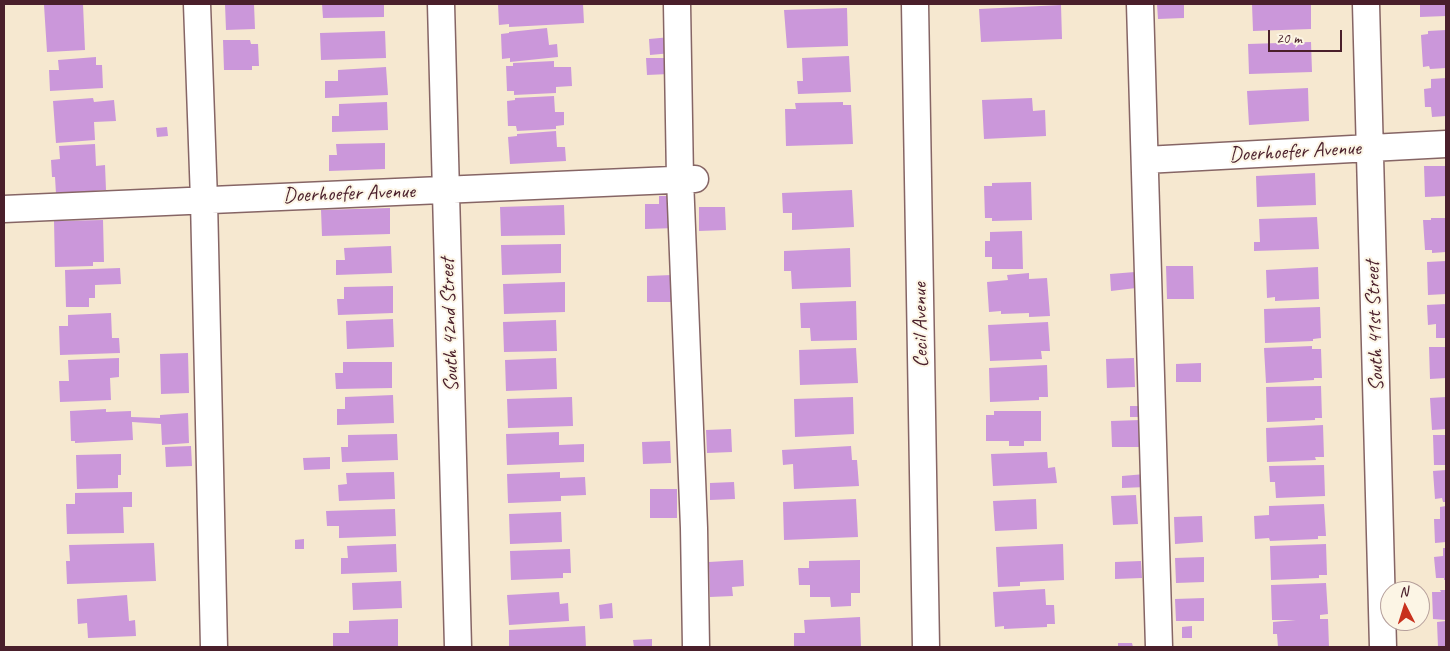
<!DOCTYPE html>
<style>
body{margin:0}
#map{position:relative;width:1450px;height:651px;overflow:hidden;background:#f6e8d0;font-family:Caveat,sans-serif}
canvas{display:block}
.frame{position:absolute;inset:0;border:5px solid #4a1f2b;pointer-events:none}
.north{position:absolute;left:1380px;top:581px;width:50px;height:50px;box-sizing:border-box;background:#fcf5e5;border:1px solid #b59f9b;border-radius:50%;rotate:355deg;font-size:14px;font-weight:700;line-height:20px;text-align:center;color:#4a1f2b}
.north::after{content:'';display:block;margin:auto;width:18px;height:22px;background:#c8321e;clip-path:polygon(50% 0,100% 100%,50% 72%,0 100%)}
.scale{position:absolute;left:1268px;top:30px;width:74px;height:22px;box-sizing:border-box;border:2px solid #4a1f2b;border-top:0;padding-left:6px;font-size:15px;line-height:18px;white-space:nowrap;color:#4a1f2b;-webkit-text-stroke:4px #fcf5e5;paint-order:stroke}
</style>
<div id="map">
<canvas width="1450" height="651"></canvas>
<div class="frame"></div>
<div class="north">N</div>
<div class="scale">20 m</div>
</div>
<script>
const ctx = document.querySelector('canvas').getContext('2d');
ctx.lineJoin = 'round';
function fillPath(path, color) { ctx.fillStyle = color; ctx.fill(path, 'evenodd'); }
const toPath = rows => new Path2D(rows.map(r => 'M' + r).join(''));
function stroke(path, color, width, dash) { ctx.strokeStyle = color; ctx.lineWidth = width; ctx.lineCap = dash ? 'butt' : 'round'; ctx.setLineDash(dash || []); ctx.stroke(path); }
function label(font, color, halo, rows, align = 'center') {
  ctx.font = font + ' Caveat,sans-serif'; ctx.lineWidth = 4; ctx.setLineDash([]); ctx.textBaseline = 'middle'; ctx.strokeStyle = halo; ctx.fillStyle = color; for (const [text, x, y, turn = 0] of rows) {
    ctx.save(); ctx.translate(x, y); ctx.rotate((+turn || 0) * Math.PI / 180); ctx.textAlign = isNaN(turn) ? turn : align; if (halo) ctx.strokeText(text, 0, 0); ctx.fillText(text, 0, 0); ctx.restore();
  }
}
fillPath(toPath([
 [83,4,85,50,47,52,44,5],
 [225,4,254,4,255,29,226,30],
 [322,4,384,4,384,17,323,18],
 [498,4,583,4,584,23,509,27,509,24,499,25],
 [1157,4,1184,4,1184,18,1158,19],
 [1252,4,1311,4,1311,29,1253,31],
 [1420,4,1446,4,1446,16,1420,17],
 [1061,5,1062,39,981,42,979,9],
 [847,8,848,46,787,48,784,10],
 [547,28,549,45,557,44,558,57,510,62,510,58,502,59,501,34,509,33,509,32],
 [1446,30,1446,68,1430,69,1429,66,1423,67,1421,35,1428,34,1428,31],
 [385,31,386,58,321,60,320,33],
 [671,37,672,53,650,55,649,39],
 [223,40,250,40,251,44,258,44,259,66,252,66,252,70,224,70],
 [1311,42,1312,72,1249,74,1248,44],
 [849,56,851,92,798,94,797,81,803,81,802,58],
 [96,57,96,65,102,65,103,88,50,91,49,70,59,70,58,60],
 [646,58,668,58,669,74,647,75],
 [554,61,554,67,571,67,572,86,556,87,556,93,514,95,514,91,507,91,506,66,513,66,513,63],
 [386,67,388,95,325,98,325,81,338,81,338,70],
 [1446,78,1446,116,1432,117,1431,107,1425,107,1424,89,1431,88,1431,79],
 [1308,88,1309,121,1249,125,1247,91],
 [554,96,555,112,564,112,564,125,556,126,556,129,517,131,516,126,508,126,507,101,515,100,515,98],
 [93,98,94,102,114,100,116,121,94,122,95,140,56,143,53,101],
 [1032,98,1033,111,1045,110,1046,136,984,139,982,100],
 [387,102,388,130,332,132,332,116,339,116,339,104],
 [843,102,843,105,851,105,853,144,786,146,785,109,796,109,795,103],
 [167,127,168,136,157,137,156,128],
 [556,131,557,147,565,147,566,161,510,164,508,137,517,136,517,134],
 [385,143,385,169,329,171,329,155,337,155,336,144],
 [95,144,96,166,105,165,106,190,56,194,55,177,52,177,51,160,60,159,59,146],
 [1424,166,1446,166,1446,196,1425,197],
 [1315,173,1316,205,1257,207,1256,176],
 [1031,182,1032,220,992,221,992,218,985,218,984,186,992,186,992,183],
 [852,190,854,227,792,230,792,213,783,213,782,193],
 [659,196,675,196,676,228,645,229,645,204,659,204],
 [564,205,565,235,501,236,500,207],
 [699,207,725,207,726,230,699,231],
 [390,208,390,234,322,236,321,210],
 [1317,217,1319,249,1254,251,1254,242,1260,242,1259,219],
 [1431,218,1446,218,1446,252,1432,253,1432,250,1425,250,1423,220,1431,220],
 [103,220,104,262,93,262,93,266,55,267,54,221],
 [1022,231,1023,269,992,269,992,257,985,257,985,241,990,241,990,232],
 [561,244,561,273,502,275,501,245],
 [391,246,392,273,336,275,336,260,345,260,344,248],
 [850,248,851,287,792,289,791,271,784,271,784,251],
 [1446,261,1446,294,1428,295,1427,262],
 [1166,266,1193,266,1194,299,1167,299],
 [1318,267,1319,299,1275,301,1275,297,1267,298,1266,270],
 [120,268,121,284,95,285,95,298,89,298,89,307,66,307,65,270],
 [1135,272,1136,288,1111,291,1110,274],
 [1029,273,1029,279,1047,278,1050,316,1029,317,1029,313,1001,314,1001,311,989,312,987,282,1008,280,1007,275],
 [672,275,672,302,647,302,647,276],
 [565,282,565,312,504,314,503,284],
 [393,286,393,313,338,315,337,299,344,299,344,287],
 [856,301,857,340,811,341,810,328,801,328,800,303],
 [1446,304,1446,338,1436,338,1436,324,1428,325,1427,305],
 [1320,307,1321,338,1313,339,1313,341,1265,343,1264,309],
 [111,313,112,338,119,338,120,353,60,355,59,326,68,326,68,315],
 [393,319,394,347,347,349,346,321],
 [556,320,557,351,504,352,503,322],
 [1048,322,1050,351,1041,351,1042,359,990,361,988,325],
 [1312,346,1312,349,1321,349,1322,378,1314,378,1314,380,1266,383,1264,348],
 [1429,347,1446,347,1446,378,1430,379],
 [856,348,858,383,800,385,799,350],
 [188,353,189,393,161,394,160,354],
 [119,358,119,377,110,378,111,400,60,402,59,381,69,381,68,360],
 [556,358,557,389,506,391,505,360],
 [1134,358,1135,387,1107,388,1106,359],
 [343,362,392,362,392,388,336,389,335,373,343,373],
 [1201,363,1201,382,1176,382,1176,364],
 [1047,365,1048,397,1039,397,1039,400,990,402,989,368],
 [1321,386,1322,418,1315,418,1315,420,1267,422,1266,387],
 [393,395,394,423,337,425,337,409,345,409,345,397],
 [572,397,573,426,508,428,507,399],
 [853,397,854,434,795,437,794,399],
 [1446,397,1446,429,1432,430,1430,398],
 [1130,406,1139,406,1139,417,1130,417],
 [106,409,106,412,131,411,131,417,160,418,160,415,188,413,189,443,162,445,161,424,132,422,133,440,75,443,75,441,71,441,70,411],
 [994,411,1041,411,1041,441,1024,441,1024,446,1009,446,1009,441,986,441,986,415,994,415],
 [1141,420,1141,447,1112,447,1111,421],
 [1323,425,1324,457,1315,457,1316,460,1267,462,1266,428],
 [731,429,732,452,707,453,706,430],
 [559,432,559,445,584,444,584,462,507,465,506,434],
 [397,434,398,460,342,462,341,447,348,447,348,435],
 [1433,435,1446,435,1446,465,1434,465],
 [670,441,671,463,643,464,642,442],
 [191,446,192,466,166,467,165,447],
 [851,446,852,460,857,460,859,486,794,489,793,464,783,465,782,450],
 [1047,452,1048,468,1055,467,1057,483,993,486,991,454],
 [121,454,121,475,118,475,118,488,77,489,76,455],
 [330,457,330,469,304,470,303,458],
 [1324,465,1325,496,1276,498,1275,482,1270,482,1269,466],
 [1446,470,1446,502,1443,502,1442,498,1435,499,1433,471],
 [394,472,395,499,339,501,338,485,347,484,346,473],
 [560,472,560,478,585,477,586,495,561,496,561,501,508,503,507,474],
 [1145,474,1146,487,1122,488,1122,476],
 [734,482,735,499,710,500,710,483],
 [650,489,677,489,677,518,650,518],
 [132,492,132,507,123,507,124,533,67,534,66,504,75,504,75,493],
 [1136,495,1138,524,1113,525,1111,496],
 [856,499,858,537,784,540,783,502],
 [1036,499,1037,529,995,531,993,501],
 [1324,504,1326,536,1318,536,1318,539,1270,541,1269,538,1255,539,1254,516,1269,515,1269,506],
 [1446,506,1446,542,1435,543,1434,519,1440,519,1440,507],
 [395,509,396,536,339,538,339,526,327,526,326,511],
 [561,512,562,542,510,544,509,514],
 [1202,516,1203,542,1175,544,1174,517],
 [304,539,304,549,295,549,295,540],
 [154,543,156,581,67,584,66,561,70,561,69,545],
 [396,544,397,572,341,574,341,558,348,558,347,546],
 [1063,544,1064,580,1020,582,1020,586,998,587,996,547],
 [1326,544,1327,575,1319,575,1319,578,1271,580,1270,546],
 [1443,548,1446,548,1446,580,1444,580,1444,578,1436,578,1434,557,1443,556],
 [570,549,571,573,563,573,563,578,511,580,510,551],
 [1204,557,1204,582,1176,583,1175,558],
 [743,560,744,586,732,587,733,596,710,597,709,562],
 [860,560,860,593,851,593,851,606,831,607,830,597,810,597,810,585,799,585,798,568,809,568,809,561],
 [1141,561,1142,578,1115,579,1115,562],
 [401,581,402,608,353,610,352,583],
 [1326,583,1328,614,1320,615,1320,619,1328,619,1329,647,1278,647,1277,634,1273,634,1273,622,1296,620,1272,620,1271,585],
 [1045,589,1046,605,1054,605,1055,624,1047,624,1047,627,1004,629,1004,626,995,627,993,592],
 [1440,590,1446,590,1446,620,1433,619,1432,592,1441,592],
 [559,592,560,604,568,603,569,621,509,625,507,595],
 [127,595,129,621,135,620,136,636,88,638,87,623,78,624,77,599],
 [1204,598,1204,621,1176,621,1175,599],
 [612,603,613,618,600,619,599,605],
 [860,617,861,647,794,647,794,633,805,633,804,620],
 [398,619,398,647,333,647,333,633,349,633,349,621],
 [1446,621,1446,647,1438,647,1437,622],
 [585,626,586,647,509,647,509,630],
 [1192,626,1192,638,1182,638,1182,627],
 [652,639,652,647,634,647,633,640],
 [1118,643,1132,643,1133,647,1118,647]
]), '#cb97da');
const minor = toPath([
 [197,4,204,200,214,647],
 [441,4,458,647],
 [677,4,680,179,694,528,696,647],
 [915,4,926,647],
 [1140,4,1159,647],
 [1366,4,1383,647],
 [1145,160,1446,144],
 [4,209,695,179]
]);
stroke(minor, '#866565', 29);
stroke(minor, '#fff', 26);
label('21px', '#4a1f2b', '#fcf5e5', [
 ["Doerhoefer Avenue",1295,152,-3],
 ["Doerhoefer Avenue",349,194,-2],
 ["South 42nd Street",450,325,-92],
 ["Cecil Avenue",921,325,-91],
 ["South 41st Street",1375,326,-92]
]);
</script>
